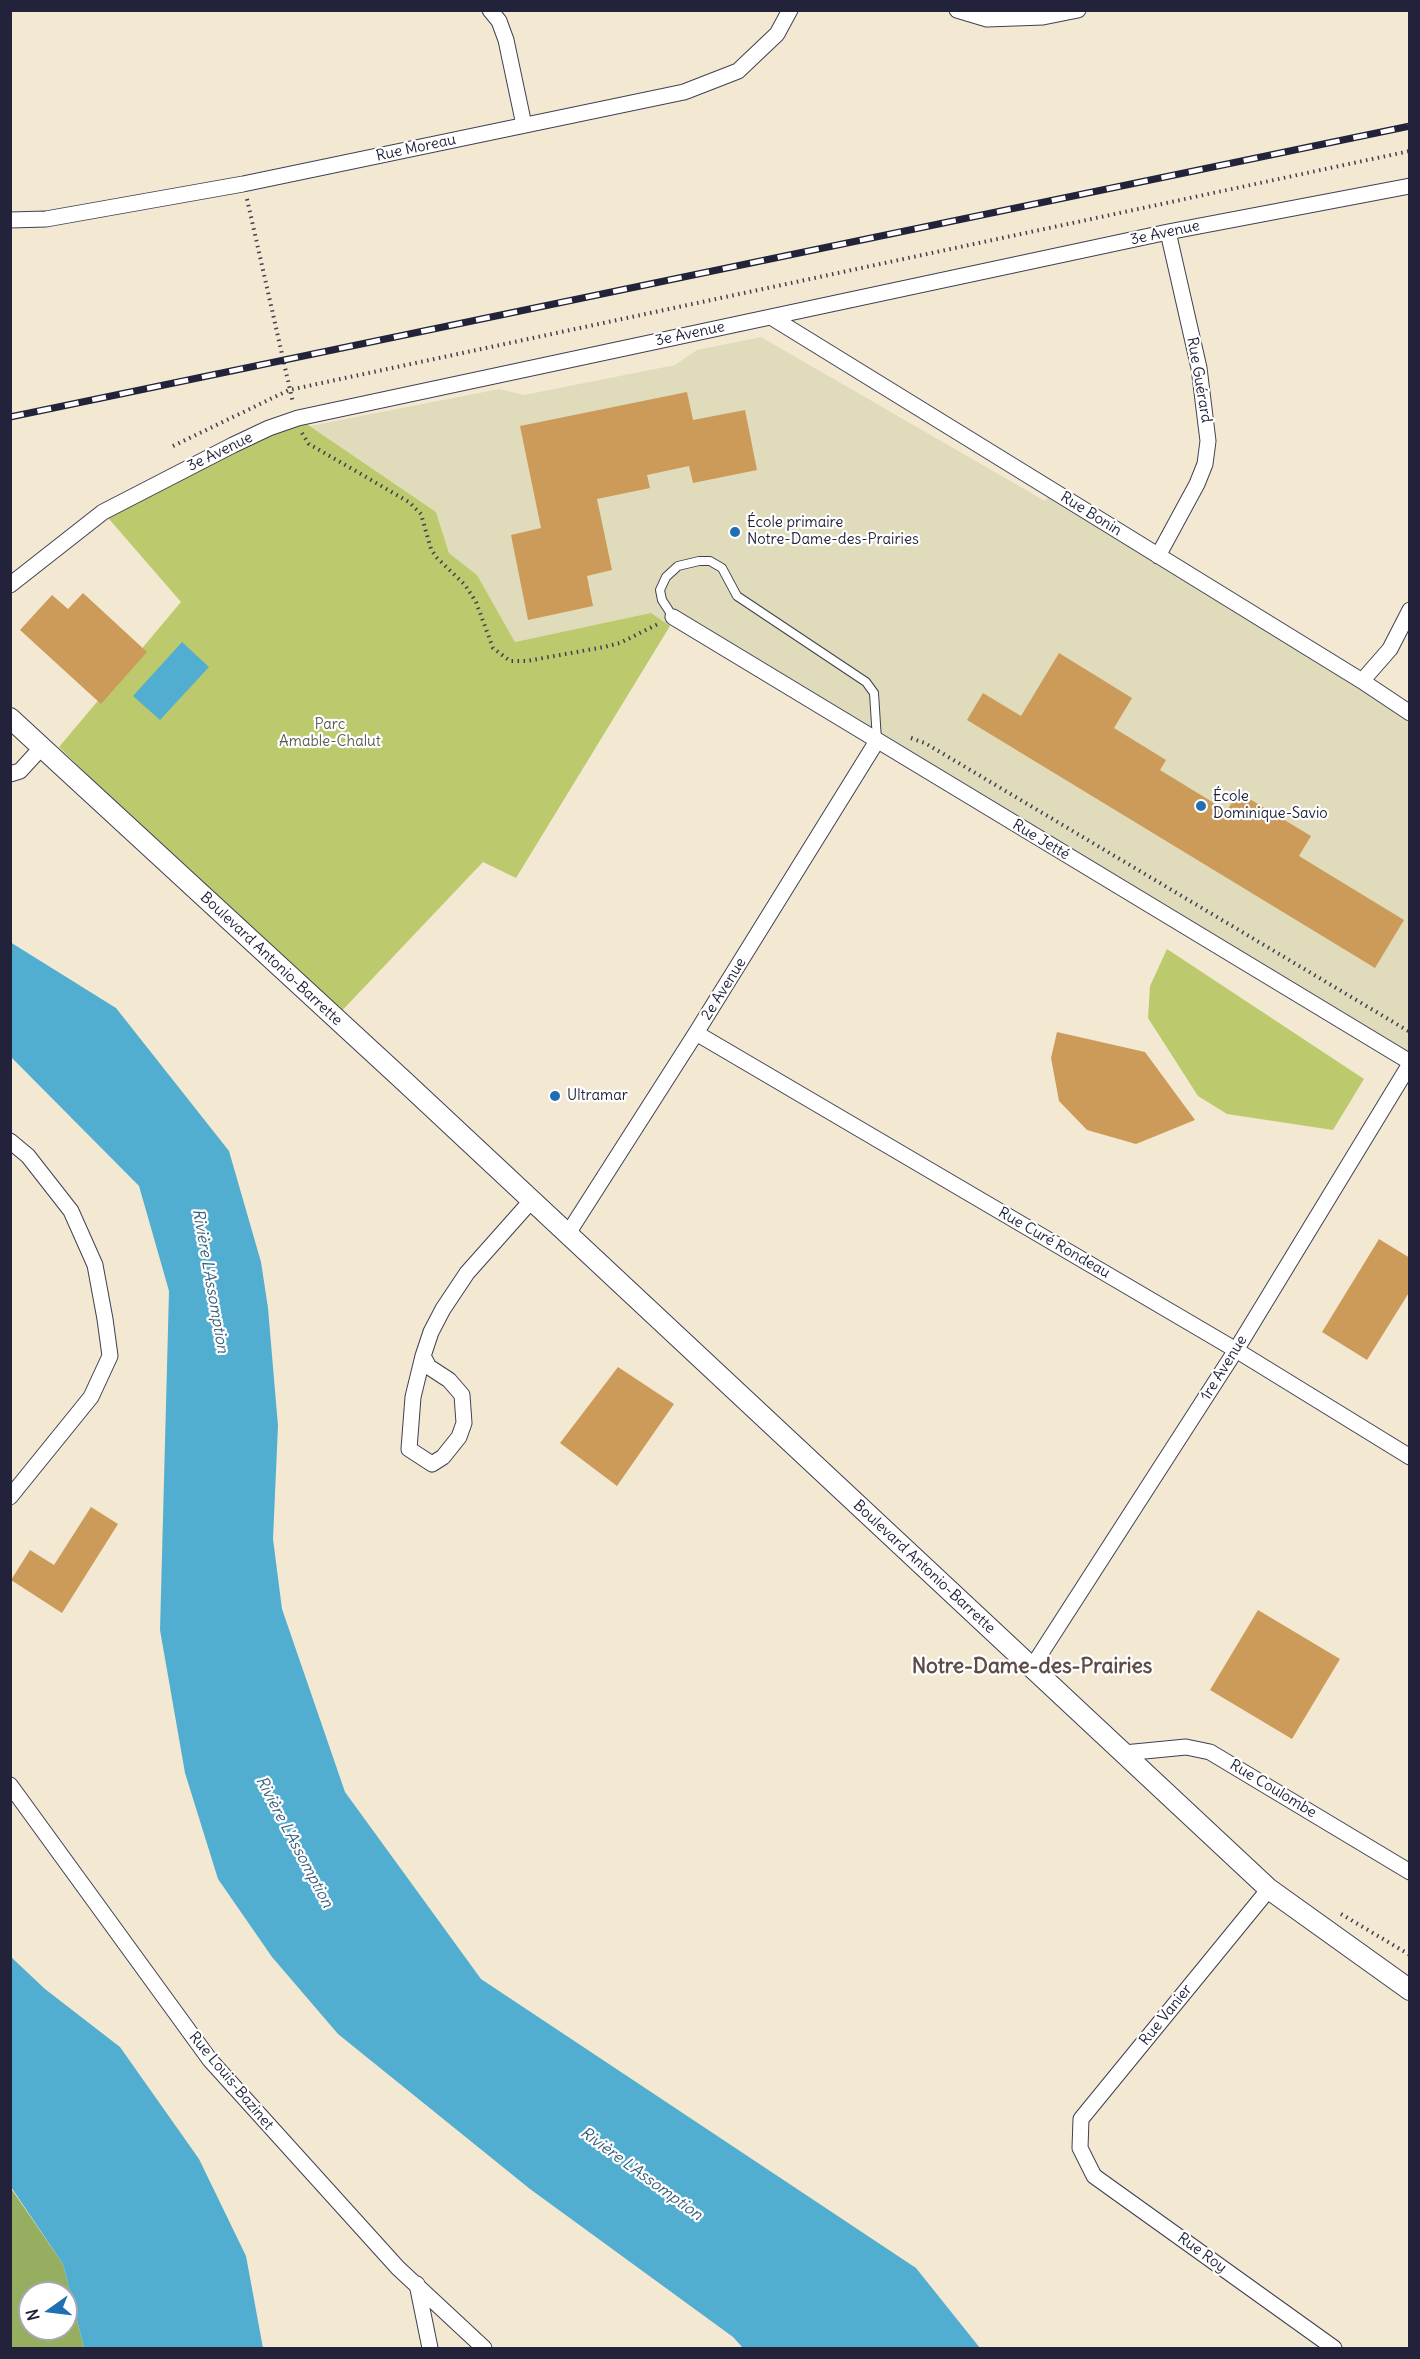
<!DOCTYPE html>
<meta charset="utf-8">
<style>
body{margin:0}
#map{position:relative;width:1420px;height:2359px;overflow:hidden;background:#f3e9d2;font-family:Delius,sans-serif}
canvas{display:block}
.frame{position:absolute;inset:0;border:12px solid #22223b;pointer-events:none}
.north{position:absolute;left:18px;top:2281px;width:60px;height:60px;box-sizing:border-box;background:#fff;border:2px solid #a7a7b1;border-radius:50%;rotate:256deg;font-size:16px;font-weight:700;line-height:24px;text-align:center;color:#22223b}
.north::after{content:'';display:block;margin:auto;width:21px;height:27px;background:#1f6fb2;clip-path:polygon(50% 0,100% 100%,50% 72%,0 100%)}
</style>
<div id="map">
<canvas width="1420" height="2359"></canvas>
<div class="frame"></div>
<div class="north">N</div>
</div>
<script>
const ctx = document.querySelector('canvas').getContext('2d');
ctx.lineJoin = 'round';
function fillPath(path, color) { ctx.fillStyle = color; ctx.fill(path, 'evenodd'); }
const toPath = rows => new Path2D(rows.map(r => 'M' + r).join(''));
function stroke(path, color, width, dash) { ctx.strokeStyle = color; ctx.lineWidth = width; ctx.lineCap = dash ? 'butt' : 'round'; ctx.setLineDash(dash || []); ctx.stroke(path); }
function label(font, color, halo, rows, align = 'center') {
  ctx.font = font + ' Delius,sans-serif'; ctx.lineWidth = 4.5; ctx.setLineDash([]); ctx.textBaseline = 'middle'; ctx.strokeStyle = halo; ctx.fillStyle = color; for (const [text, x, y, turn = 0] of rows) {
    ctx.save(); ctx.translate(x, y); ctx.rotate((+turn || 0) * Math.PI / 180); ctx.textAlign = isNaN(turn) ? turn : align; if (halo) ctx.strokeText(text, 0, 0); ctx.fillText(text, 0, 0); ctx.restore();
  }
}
fillPath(toPath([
 [761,337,1045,501,1052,490,1409,713,1409,1062,677,614,670,626,650,614,515,642,477,575,449,553,436,512,310,426,499,389,524,395,675,365,697,350]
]), '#e0dcbb');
fillPath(toPath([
 [298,418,436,512,449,553,477,575,515,642,651,613,670,626,516,878,483,862,335,1018,59,747,181,602,103,512],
 [1167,949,1364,1079,1333,1130,1227,1114,1198,1096,1148,1018,1150,986]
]), '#bcca6d');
fillPath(toPath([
 [10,2187,63,2264,84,2348,11,2348],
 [30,2293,66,2293,66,2329,30,2329]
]), '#95ae60');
fillPath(toPath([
 [182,642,209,667,160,720,133,696],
 [10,942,116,1008,229,1151,261,1262,268,1308,278,1426,273,1539,282,1609,345,1792,481,1979,916,2268,980,2348,743,2348,733,2337,530,2189,338,2034,272,1957,218,1879,185,1773,160,1630,169,1291,139,1186,11,1057],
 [10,1956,45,1989,120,2047,199,2159,246,2256,263,2348,84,2348,63,2264,11,2187]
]), '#52aed0');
fillPath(toPath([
 [687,392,693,420,745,410,757,470,693,483,689,466,647,475,650,488,597,499,612,570,587,576,593,606,528,620,511,535,541,528,520,426],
 [83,593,147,652,101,704,20,630,52,595,68,609],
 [1059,653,1132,698,1114,728,1166,760,1160,770,1227,811,1238,792,1311,836,1299,856,1404,920,1375,968,967,720,983,693,1021,716],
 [1057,1032,1145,1052,1195,1120,1136,1144,1087,1130,1059,1101,1051,1058],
 [1379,1239,1410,1258,1410,1291,1367,1360,1322,1332],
 [618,1367,674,1404,617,1486,560,1443],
 [91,1507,118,1524,62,1613,11,1580,30,1550,54,1565],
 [1258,1610,1340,1659,1292,1739,1210,1690]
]), '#cd9b59');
const service = toPath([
 [673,617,662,600,660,590,666,577,678,566,699,561,710,561,722,568,737,596,866,682,874,693,877,740]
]);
const minor = toPath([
 [490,10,499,21,506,40,524,125],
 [957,10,987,19,1043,17,1078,10],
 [10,220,46,219,243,184,684,92,738,71,777,34,790,10],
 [771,317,1362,681,1410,713],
 [1158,556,1197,484,1205,464,1208,441,1199,368,1168,232],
 [10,585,103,512,233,445,269,428,298,418,1168,232,1410,186],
 [673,617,1410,1062],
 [1362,681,1390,649,1410,610],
 [10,774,20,771,42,747],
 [696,1033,1236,1350,1410,1457],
 [10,1141,28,1156,71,1211,95,1265,105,1319,110,1356,91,1397,10,1497],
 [567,1235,696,1033,877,741],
 [423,1356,429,1367,449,1380,462,1395,464,1423,459,1437,443,1457,432,1464,409,1449,413,1397,423,1356,431,1332,443,1309,467,1273,531,1201],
 [1032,1667,1236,1350,1410,1064],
 [1124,1753,1186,1747,1210,1752,1410,1872],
 [10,1785,210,2060,398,2268,484,2348],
 [1269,1889,1081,2119,1080,2148,1094,2176,1334,2348],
 [417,2284,430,2348]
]);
const tertiary = toPath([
 [10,718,404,1081,1269,1889,1410,1990]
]);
stroke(service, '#414052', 10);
stroke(minor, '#414052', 17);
stroke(tertiary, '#414052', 22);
stroke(toPath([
 [247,199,293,403],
 [302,433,309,444,409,502,421,514,431,549,436,557,465,585,476,602,493,648,510,661,527,661,604,647,620,643,660,623],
 [173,446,289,390,1410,151],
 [911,738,925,743,1410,1032],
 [1341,1914,1410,1955]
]), '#414052', 4, [1.5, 4.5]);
stroke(service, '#fff', 8);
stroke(minor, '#fff', 15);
stroke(tertiary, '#fff', 20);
const rail = toPath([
 [10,417,1410,126]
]);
stroke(rail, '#22223b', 7);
stroke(rail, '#fff', 4.5, [14]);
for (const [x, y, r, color] of [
 [735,532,6,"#1f6fb2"],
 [1201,806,6,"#1f6fb2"],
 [555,1096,6,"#1f6fb2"]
]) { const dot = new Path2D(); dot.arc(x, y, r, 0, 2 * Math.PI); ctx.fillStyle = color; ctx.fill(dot); stroke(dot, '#fff', 2); }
label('15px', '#22223b', '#fff', [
 ["Rue Moreau",416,148,-12],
 ["3e Avenue",1165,233,-12],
 ["3e Avenue",690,334,-12],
 ["Rue Guérard",1199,380,80],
 ["3e Avenue",220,452,-26],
 ["Rue Bonin",1091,514,32],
 ["Rue Jetté",1041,840,31],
 ["Boulevard Antonio-Barrette",271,959,43],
 ["2e Avenue",724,989,-58],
 ["Rue Curé Rondeau",1054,1243,30],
 ["1re Avenue",1224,1368,-58],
 ["Boulevard Antonio-Barrette",924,1567,43],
 ["Rue Coulombe",1273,1789,31],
 ["Rue Vanier",1166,2015,-51],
 ["Rue Louis-Bazinet",231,2081,50],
 ["Rue Roy",1202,2253,36]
]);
label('15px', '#22223b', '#fff', [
 ["École primaire",747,523],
 ["Notre-Dame-des-Prairies",747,540],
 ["École",1213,797],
 ["Dominique-Savio",1213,814],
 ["Ultramar",567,1096]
], 'left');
label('15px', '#585d4c', '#fff', [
 ["Parc",330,725],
 ["Amable-Chalut",330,742]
]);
label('italic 16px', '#38617e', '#fff', [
 ["Rivière L'Assomption",210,1281,80],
 ["Rivière L'Assomption",294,1842,62],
 ["Rivière L'Assomption",641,2174,36]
]);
label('bold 21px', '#5e4c46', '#fff', [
 ["Notre-Dame-des-Prairies",1032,1667]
]);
</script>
